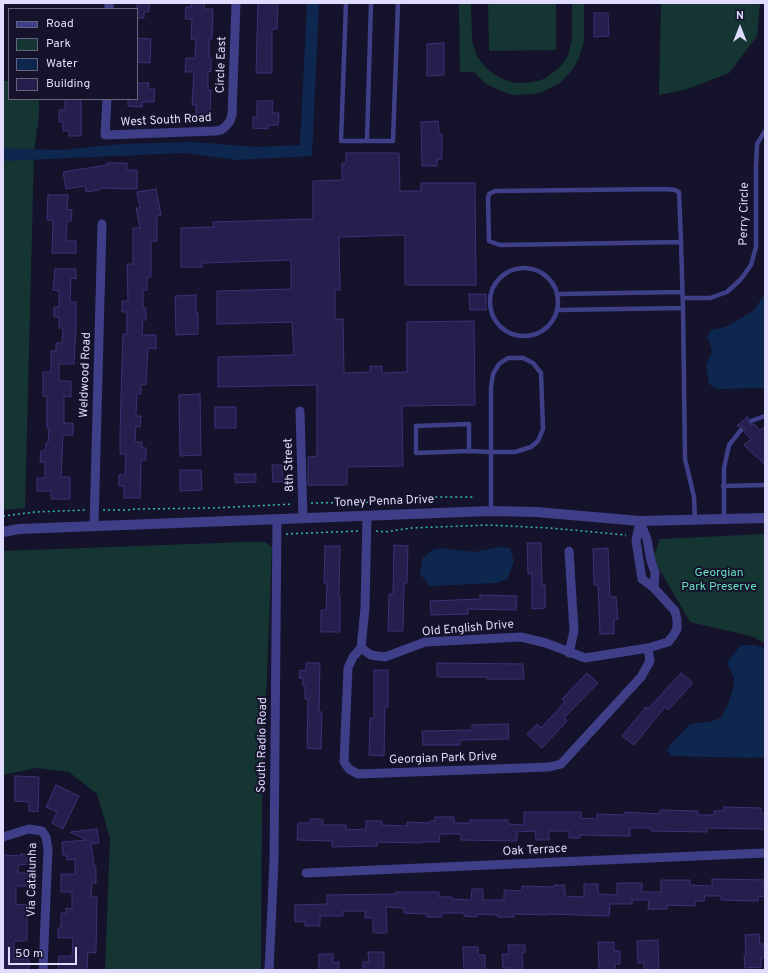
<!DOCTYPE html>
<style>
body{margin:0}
#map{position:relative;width:768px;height:973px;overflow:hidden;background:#15122b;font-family:Overpass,sans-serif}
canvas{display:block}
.frame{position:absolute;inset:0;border:4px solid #dfdcfe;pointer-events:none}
.legend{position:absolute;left:8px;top:8px;width:130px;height:92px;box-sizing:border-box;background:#15122b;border:1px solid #66637f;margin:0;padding:5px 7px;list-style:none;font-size:12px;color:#dfdcfe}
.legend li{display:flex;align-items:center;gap:8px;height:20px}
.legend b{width:20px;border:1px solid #66637f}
.north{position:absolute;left:720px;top:8px;width:40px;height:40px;-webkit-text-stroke:3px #15122b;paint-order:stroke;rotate:0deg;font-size:11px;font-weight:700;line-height:16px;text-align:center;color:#dfdcfe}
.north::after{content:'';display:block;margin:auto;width:14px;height:18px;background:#dfdcfe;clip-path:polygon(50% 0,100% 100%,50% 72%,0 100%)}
.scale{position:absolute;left:8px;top:947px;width:69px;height:18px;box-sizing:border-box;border:2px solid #dfdcfe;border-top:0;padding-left:5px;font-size:12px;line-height:14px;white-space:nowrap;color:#dfdcfe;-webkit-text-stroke:3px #15122b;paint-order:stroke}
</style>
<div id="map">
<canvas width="768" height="973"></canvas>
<div class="frame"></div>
<ul class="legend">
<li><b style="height:5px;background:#3e3e89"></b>Road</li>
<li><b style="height:11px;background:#153533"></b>Park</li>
<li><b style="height:11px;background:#0e274e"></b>Water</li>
<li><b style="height:11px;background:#261e4c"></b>Building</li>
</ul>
<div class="north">N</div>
<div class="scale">50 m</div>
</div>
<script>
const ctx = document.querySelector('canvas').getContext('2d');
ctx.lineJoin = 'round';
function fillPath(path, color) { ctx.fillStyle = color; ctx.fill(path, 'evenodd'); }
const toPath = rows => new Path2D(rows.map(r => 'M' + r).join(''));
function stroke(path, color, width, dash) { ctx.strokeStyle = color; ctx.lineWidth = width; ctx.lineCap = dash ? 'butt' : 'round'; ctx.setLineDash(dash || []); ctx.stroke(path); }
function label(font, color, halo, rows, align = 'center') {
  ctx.font = font + ' Overpass,sans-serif'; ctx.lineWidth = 4; ctx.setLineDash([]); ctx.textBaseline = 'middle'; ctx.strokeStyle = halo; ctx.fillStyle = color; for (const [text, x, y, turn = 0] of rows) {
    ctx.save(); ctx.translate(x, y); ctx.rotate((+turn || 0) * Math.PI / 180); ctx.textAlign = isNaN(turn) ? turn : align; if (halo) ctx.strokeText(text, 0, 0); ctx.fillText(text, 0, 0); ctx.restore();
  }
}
fillPath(toPath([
 [459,3,471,3,472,41,477,56,482,63,487,69,500,78,515,83,523,83,538,81,546,78,559,68,564,62,568,55,572,40,572,3,584,3,584,42,578,60,573,69,560,83,542,92,533,94,513,95,504,92,486,84,473,71,472,72,460,72],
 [488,3,556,3,556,50,489,51],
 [661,3,760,3,757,36,729,73,688,89,659,95],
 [3,81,9,81,9,99,39,99,39,115,34,152,25,508,3,510],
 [765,534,765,643,751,636,690,622,653,558,660,539],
 [246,542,265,542,272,547,262,802,261,970,105,970,110,838,97,794,69,772,36,768,3,775,3,551]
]), '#153533');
fillPath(toPath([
 [307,3,319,3,312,156,236,160,185,153,3,161,3,148,60,150,121,144,194,142,257,147,300,145],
 [765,294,765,388,716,389,709,384,706,365,712,352,710,343,707,338,711,330,726,327,753,311],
 [499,547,510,548,514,562,507,579,497,583,430,586,420,574,422,559,432,550,440,548,474,552],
 [741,645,755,645,765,648,765,757,754,758,671,756,667,750,670,745,690,724,709,722,721,718,728,704,733,688,734,678,727,662]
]), '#0e274e');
const building = toPath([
 [137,3,149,3,149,12,144,12,144,18,137,18,137,3],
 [191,3,204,3,204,9,213,9,212,39,209,39,209,58,211,58,211,72,208,71,208,90,211,90,210,115,196,115,196,105,192,105,194,72,185,72,186,58,195,58,196,39,191,39,192,19,185,19,186,7,191,7,191,3],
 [258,3,278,3,277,29,272,29,272,73,256,73,258,3],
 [594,13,608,13,609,36,594,37,594,13],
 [137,38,151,39,150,63,137,62,137,38],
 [444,43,444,75,427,76,427,44,444,43],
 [137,83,149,83,148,89,155,89,154,102,143,102,142,107,128,106,128,99,137,99,137,83],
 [65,99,81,99,81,136,69,136,69,131,63,131,63,122,59,122,59,110,65,110,65,99],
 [257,101,273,101,272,113,279,113,278,125,268,125,268,129,253,128,253,117,257,117,257,101],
 [438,121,439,134,442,134,442,159,437,160,437,166,422,166,421,122,438,121],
 [346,153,399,153,400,191,421,191,421,183,475,183,476,285,405,285,405,235,339,237,340,290,335,290,335,319,343,319,344,373,370,372,370,366,382,366,382,373,407,372,407,322,474,321,475,405,402,406,403,466,347,467,347,485,308,485,308,457,317,456,317,385,218,387,218,357,294,355,292,322,217,324,217,291,291,289,291,260,202,263,202,267,181,267,181,228,214,227,213,222,313,219,313,181,342,180,342,163,346,163,346,153],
 [107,163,127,163,127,170,137,170,137,189,99,188,99,190,86,192,85,186,66,189,63,172,107,165,107,163],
 [156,189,161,215,157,216,157,241,151,241,151,277,147,277,147,290,143,291,143,308,146,308,146,320,143,320,142,335,156,335,156,349,148,348,146,385,141,384,141,394,137,394,136,416,141,416,140,427,136,426,135,442,142,442,142,448,146,448,146,460,141,460,140,498,124,498,124,486,119,486,119,475,125,475,126,454,120,454,120,432,123,334,127,334,127,312,122,312,122,301,128,301,127,264,133,264,133,228,140,228,136,208,140,208,137,192,156,189],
 [48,195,68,195,67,209,72,210,71,221,67,221,66,241,76,241,76,253,52,253,53,221,47,220,48,195],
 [55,269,76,269,76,279,71,278,70,302,76,302,76,328,74,364,59,364,59,381,71,381,71,397,64,396,64,423,73,423,73,435,63,435,61,477,70,477,70,499,51,499,51,491,37,491,37,478,45,478,45,462,40,462,41,451,45,451,46,443,48,443,49,428,47,428,47,396,43,396,43,372,51,372,51,351,56,351,56,343,62,343,63,328,59,328,59,317,54,317,54,307,59,307,59,291,53,290,55,269],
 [469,294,486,294,486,310,470,310,469,294],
 [196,295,196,313,198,313,198,334,176,335,175,296,196,295],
 [200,394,201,455,180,456,179,395,200,394],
 [215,407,236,407,236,428,215,428,215,407],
 [747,417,749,418,747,421,749,424,754,424,760,430,765,426,765,465,744,445,751,439,744,432,744,427,741,426,739,427,737,426,747,417],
 [272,465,282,465,283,482,273,482,272,465],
 [180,470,201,470,202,490,180,491,180,470],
 [235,474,256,474,256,482,235,483,235,474],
 [527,543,541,543,542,585,545,585,545,608,532,609,532,573,528,574,527,543],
 [394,545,408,546,407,583,404,583,403,631,388,631,389,594,393,594,394,545],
 [325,546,340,546,339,596,340,596,340,632,321,632,321,610,326,610,327,583,324,583,325,546],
 [608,548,610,597,616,597,618,619,614,620,614,634,600,634,598,585,594,585,593,549,608,548],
 [480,595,517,596,516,610,468,609,468,614,431,615,430,601,480,599,480,595],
 [306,663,320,663,319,712,322,712,321,749,307,748,308,699,305,699,305,686,303,686,303,678,299,678,300,670,306,671,306,663],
 [437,663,523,664,524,679,487,679,487,677,437,677,437,663],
 [374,670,388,670,388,707,385,707,384,756,369,755,370,718,374,718,374,670],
 [587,673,598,683,564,718,567,721,542,748,527,734,537,724,541,728,565,702,562,699,587,673],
 [681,673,693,683,668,710,665,707,634,745,622,736,646,707,648,709,681,673],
 [508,724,509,739,460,740,460,745,423,745,422,731,472,730,472,725,508,724],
 [15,776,39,777,38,812,29,811,29,802,15,801,15,776],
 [56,785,79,796,63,829,52,823,57,812,46,807,56,785],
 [724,807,761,808,761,813,765,813,765,829,707,828,707,832,651,831,651,828,630,828,630,836,580,835,580,838,569,838,569,831,549,831,549,840,536,840,535,831,517,832,517,841,461,840,461,834,440,834,439,842,422,842,422,843,377,842,377,846,332,847,332,841,297,840,298,823,310,823,310,819,323,819,323,825,346,825,346,830,366,829,366,821,382,821,382,825,407,826,407,822,429,823,430,821,435,821,435,817,454,817,454,823,470,823,470,820,508,820,508,824,524,825,524,812,581,812,581,818,597,819,597,814,625,815,625,812,660,814,660,810,698,811,698,815,714,815,714,811,724,811,724,807],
 [97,829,99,843,94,844,91,842,94,866,96,866,96,883,92,883,91,897,97,897,96,953,88,952,87,970,58,970,59,956,72,956,73,938,58,938,58,928,61,928,61,913,66,913,66,908,72,909,72,892,61,892,61,874,75,874,75,859,67,860,66,855,63,855,62,842,87,840,70,832,97,829],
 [21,854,34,854,33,864,18,865,18,873,28,873,28,886,16,886,16,904,27,905,27,941,14,941,14,959,29,959,29,969,3,970,3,855,21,856,21,854],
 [712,879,765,880,765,897,758,896,758,901,721,900,721,896,705,896,704,901,695,901,695,906,667,905,667,909,648,909,649,900,632,900,632,904,610,904,609,916,546,914,546,915,514,914,514,917,498,917,498,915,477,914,477,917,464,916,464,913,442,913,442,917,427,917,427,914,404,913,404,908,386,907,387,933,373,933,373,918,365,918,365,911,343,911,343,916,320,916,320,926,305,926,305,921,295,922,295,905,327,904,327,895,396,894,396,892,439,892,439,897,452,897,451,899,471,900,472,889,483,889,483,900,504,900,504,890,522,891,522,886,554,887,554,885,565,885,565,896,584,897,584,884,598,884,598,894,617,895,617,883,642,883,642,892,661,892,661,880,690,880,690,885,712,886,712,879],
 [759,934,760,944,765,944,765,958,761,958,761,967,745,968,744,955,746,954,745,935,759,934],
 [658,940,659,970,644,970,644,963,638,963,637,941,658,940],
 [598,942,614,942,614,951,620,951,620,964,615,964,615,970,599,970,598,942],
 [508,945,525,945,525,953,522,953,523,970,509,970,509,968,503,968,502,954,509,954,508,945],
 [463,947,478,947,478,955,485,955,485,970,464,970,463,947],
 [368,952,384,952,384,970,363,970,363,962,369,962,368,952],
 [319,954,333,954,333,963,339,962,339,970,319,970,319,954]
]);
fillPath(building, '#261e4c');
stroke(building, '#3c3177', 1);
stroke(toPath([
 [311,503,379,502,391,503,417,497,474,497],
 [103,510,127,510,136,509,214,508,293,504],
 [3,516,35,512,85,510],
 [376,531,385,532,411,528,489,525,550,528,626,535],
 [286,534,358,531]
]), '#33bcaf', 1.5, [2, 3]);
stroke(toPath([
 [346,3,341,141,393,141,398,3],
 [367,141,371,3],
 [681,242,500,245,489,241,488,199,489,194,495,191,666,189,675,190,679,192,681,242,683,308,685,459,694,497,695,519],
 '490 302a34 34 0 1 1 68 0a34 34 0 1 1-68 0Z',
 [558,294,682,292],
 [683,298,710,298,727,292,741,279,751,265,756,247,756,167,757,144,765,131],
 [558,310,683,308],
 [751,421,765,416],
 [469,451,469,424,416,426,416,453,469,451,491,452,515,452,531,447,538,441,543,429,541,373,533,363,523,358,508,358,499,364,493,374,491,388,491,511],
 [723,486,765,485],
 [724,519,724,468,729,445,741,430]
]), '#3e3e89', 4.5);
stroke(toPath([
 [109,9,109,3],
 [107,99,105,135,215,131,221,130,226,126,230,121,232,115,236,3],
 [300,411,303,519],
 [367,516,365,608,361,648,353,657,348,668,344,762,349,769,358,774,549,767,561,764,641,677,650,661,648,648],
 [640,522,647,539,651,561,655,572,654,588],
 [94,526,102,224],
 [569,551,574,631,569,653],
 [361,648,371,655,385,657,425,642,521,637,546,643,585,658,648,648,668,642,673,636,677,629,677,620,675,611,654,588,642,579,636,541,640,521],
 [3,837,29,829,42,831,46,837,48,849,43,970],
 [306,873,765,853],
 [269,970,274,861,277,519]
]), '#3e3e89', 9);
stroke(toPath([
 [3,532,19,529,491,511,536,512,640,521,765,518]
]), '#3e3e89', 10);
label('12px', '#dfdcfe', '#15122b', [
 ["Circle East",222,65,-88],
 ["West South Road",166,121,-3],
 ["Perry Circle",745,214,-89],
 ["Weldwood Road",86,375,-88],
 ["8th Street",290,465,-92],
 ["Toney Penna Drive",384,502,-2],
 ["Old English Drive",468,629,-5],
 ["South Radio Road",263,745,-89],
 ["Georgian Park Drive",443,759,-2],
 ["Oak Terrace",535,851,-3],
 ["Via Catalunha",33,880,-89]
]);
label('12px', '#68dfbd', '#15122b', [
 ["Georgian",719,574],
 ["Park Preserve",719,588]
]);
</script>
